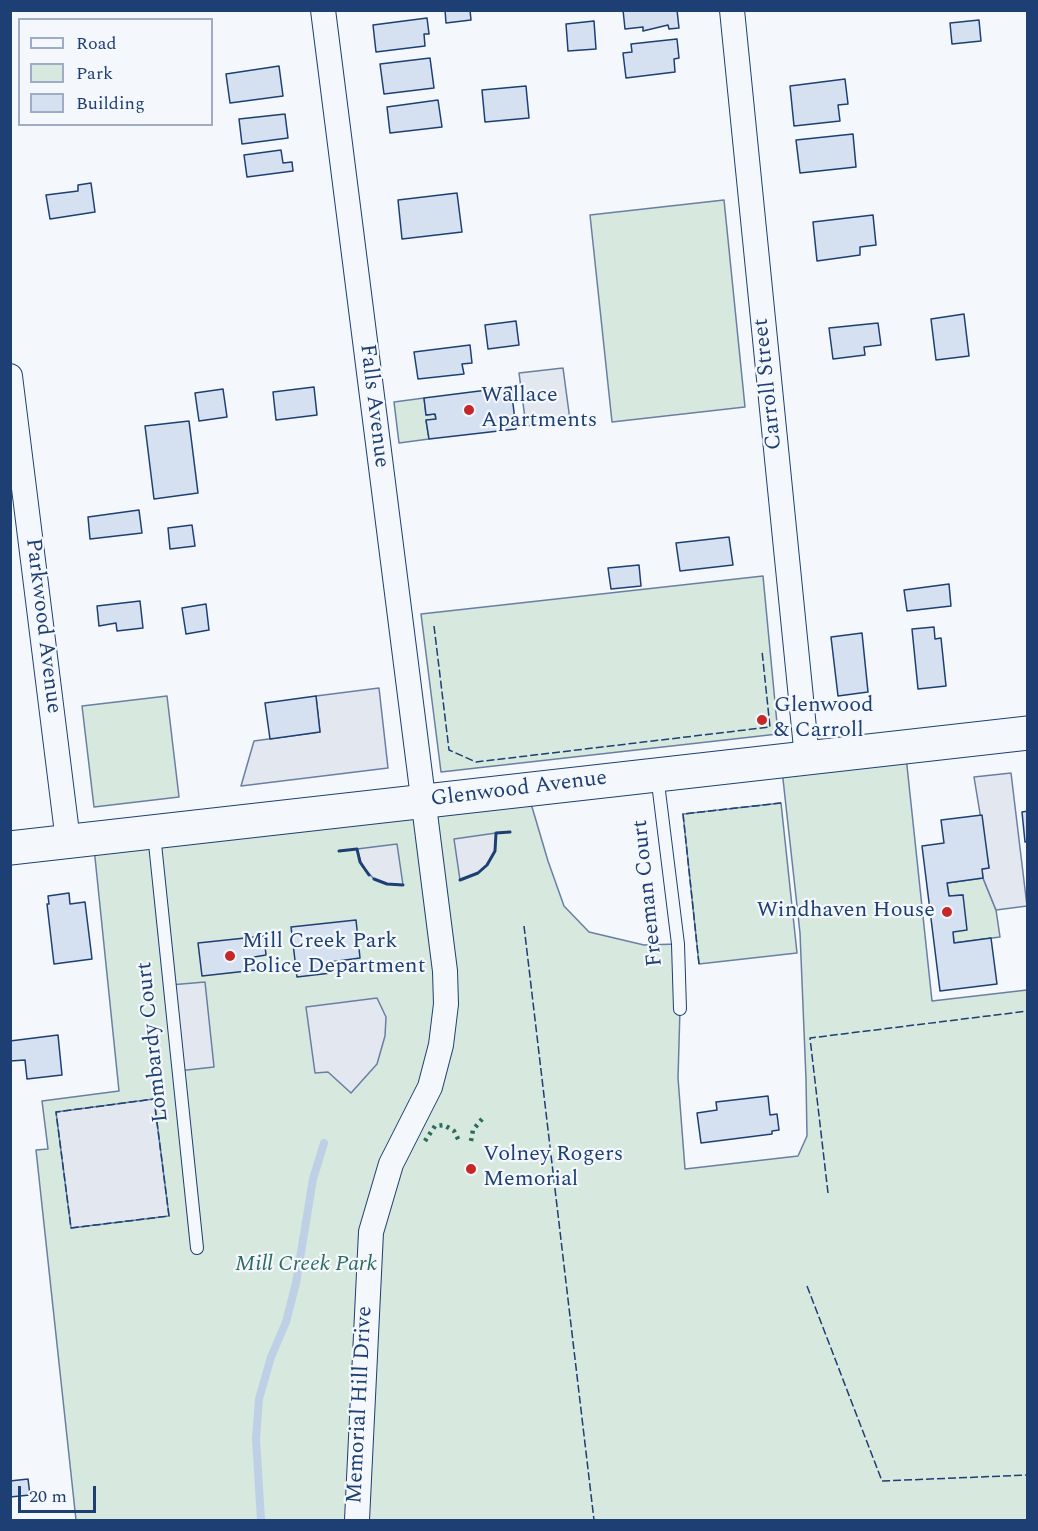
<!DOCTYPE html>
<style>
body{margin:0}
#map{position:relative;width:1038px;height:1531px;overflow:hidden;background:#f4f7fb;font-family:Spectral,serif}
canvas{display:block}
.frame{position:absolute;inset:0;border:12px solid #1d3f73;pointer-events:none}
.legend{position:absolute;left:18px;top:18px;width:195px;height:108px;box-sizing:border-box;background:#f4f7fb;border:2px solid #9eadc5;margin:0;padding:8px 10px;list-style:none;font-size:18px;color:#1d3f73}
.legend li{display:flex;align-items:center;gap:12px;height:30px}
.legend b{width:30px;border:2px solid #9eadc5}
.scale{position:absolute;left:18px;top:1486px;width:78px;height:27px;box-sizing:border-box;border:3px solid #1d3f73;border-top:0;padding-left:8px;font-size:18px;line-height:21px;white-space:nowrap;color:#1d3f73;-webkit-text-stroke:4px #f4f7fb;paint-order:stroke}
</style>
<div id="map">
<canvas width="1038" height="1531"></canvas>
<div class="frame"></div>
<ul class="legend">
<li><b style="height:8px;background:#f4f7fb"></b>Road</li>
<li><b style="height:16px;background:#d7e8df"></b>Park</li>
<li><b style="height:16px;background:#d5e0f0"></b>Building</li>
</ul>
<div class="scale">20 m</div>
</div>
<script>
const ctx = document.querySelector('canvas').getContext('2d');
ctx.lineJoin = 'round';
function fillPath(path, color) { ctx.fillStyle = color; ctx.fill(path, 'evenodd'); }
const toPath = rows => new Path2D(rows.map(r => 'M' + r).join(''));
function stroke(path, color, width, dash) { ctx.strokeStyle = color; ctx.lineWidth = width; ctx.lineCap = dash ? 'butt' : 'round'; ctx.setLineDash(dash || []); ctx.stroke(path); }
function label(font, color, halo, rows, align = 'center') {
  ctx.font = font + ' Spectral,serif'; ctx.lineWidth = 4.5; ctx.setLineDash([]); ctx.textBaseline = 'middle'; ctx.strokeStyle = halo; ctx.fillStyle = color; for (const [text, x, y, turn = 0] of rows) {
    ctx.save(); ctx.translate(x, y); ctx.rotate((+turn || 0) * Math.PI / 180); ctx.textAlign = isNaN(turn) ? turn : align; if (halo) ctx.strokeText(text, 0, 0); ctx.fillText(text, 0, 0); ctx.restore();
  }
}
const green = toPath([
 [724,200,745,407,612,422,590,215,724,200],
 [424,398,426,415,435,414,436,419,426,421,429,439,399,443,394,402,424,398],
 [763,576,778,734,441,772,421,614,763,576],
 [167,696,179,797,94,807,82,706,167,696],
 [905,747,932,1001,1027,990,1027,1520,76,1520,36,1150,48,1149,42,1101,119,1091,93,838,527,790,548,861,564,906,589,932,644,945,678,944,680,1009,678,1078,685,1169,798,1156,807,1136,806,1079,800,933,781,761,905,747],
 [781,803,797,953,699,964,683,814,781,803],
 [983,878,996,910,1000,937,954,943,953,932,963,895,949,896,947,883,983,878]
]);
fillPath(green, '#d7e8df');
stroke(green, '#687fa3', 1.5);
const parking = toPath([
 [563,368,570,420,526,426,519,373,563,368],
 [379,688,388,768,241,786,254,741,320,732,316,696,379,688],
 [1011,773,1027,906,996,910,983,878,982,869,989,868,974,777,1011,773],
 [496,833,495,851,487,865,478,873,460,880,454,839,496,833],
 [397,844,403,885,387,884,374,879,362,866,357,849,397,844],
 [205,982,214,1067,178,1071,170,985,205,982],
 [377,998,386,1017,385,1036,377,1064,351,1093,328,1072,315,1073,306,1007,377,998],
 [154,1099,169,1216,71,1228,56,1112,154,1099]
]);
fillPath(parking, '#e3e8f0');
stroke(parking, '#687fa3', 1.5);
stroke(toPath([
 [261,1520,256,1439,259,1399,271,1357,286,1322,296,1283,313,1179,324,1143]
]), '#bed0e5', 8);
const building = toPath([
 [445,10,470,10,471,20,446,23,445,10],
 [623,10,677,10,679,28,669,29,668,25,643,31,643,27,625,29,623,10],
 [427,18,429,34,424,34,425,46,376,52,373,25,427,18],
 [979,20,981,41,952,44,950,23,979,20],
 [594,21,596,49,568,51,566,24,594,21],
 [677,39,679,58,674,59,675,72,626,78,623,53,632,52,631,44,677,39],
 [430,58,434,88,384,94,380,64,430,58],
 [279,66,283,96,230,103,226,74,279,66],
 [845,79,848,104,838,105,840,121,794,126,790,86,845,79],
 [526,86,529,118,485,122,482,90,526,86],
 [438,100,442,127,390,133,387,107,438,100],
 [285,114,288,138,242,144,239,119,285,114],
 [853,134,856,167,800,173,796,140,853,134],
 [281,150,283,163,292,162,293,171,247,177,244,155,281,150],
 [91,183,95,212,50,219,46,195,78,191,78,185,91,183],
 [457,193,462,232,402,239,398,200,457,193],
 [873,215,876,245,860,247,860,255,817,261,813,222,873,215],
 [964,314,969,356,936,360,931,319,964,314],
 [516,321,519,345,488,349,485,325,516,321],
 [878,323,881,345,864,347,865,355,833,359,829,328,878,323],
 [470,345,472,363,462,364,464,374,418,379,414,352,470,345],
 [314,387,317,415,276,420,273,392,314,387],
 [511,387,516,429,429,439,426,420,436,419,435,414,426,415,424,398,511,387],
 [223,389,227,417,199,421,195,393,223,389],
 [189,421,198,493,154,499,145,426,189,421],
 [139,510,142,533,90,539,88,517,139,510],
 [192,525,195,546,170,549,168,528,192,525],
 [729,537,733,565,680,571,676,543,729,537],
 [639,565,641,586,611,589,608,568,639,565],
 [949,584,951,606,907,611,904,590,949,584],
 [140,601,143,628,117,631,116,623,99,626,97,606,140,601],
 [206,604,209,630,186,634,182,608,206,604],
 [934,627,935,639,941,638,946,686,918,689,912,629,934,627],
 [862,633,868,692,838,696,831,637,862,633],
 [316,696,320,732,270,739,265,703,316,696],
 [1028,811,1028,841,1025,842,1022,812,1028,811],
 [982,815,989,868,982,869,983,878,947,883,949,896,963,895,967,930,953,932,954,943,991,938,997,984,940,991,922,846,944,843,941,820,982,815],
 [69,893,70,904,85,902,92,959,54,964,47,904,49,904,48,896,69,893],
 [356,920,360,958,330,962,331,973,297,977,291,927,356,920],
 [264,936,266,955,254,957,256,970,202,976,198,943,264,936],
 [58,1035,62,1075,27,1079,25,1060,10,1061,10,1041,58,1035],
 [768,1096,770,1115,777,1114,779,1130,772,1131,772,1134,701,1143,697,1113,717,1110,716,1102,768,1096],
 [28,1479,30,1495,10,1497,10,1481,28,1479]
]);
fillPath(building, '#d5e0f0');
stroke(building, '#1d3f73', 1.5);
const service = toPath([
 [657,775,678,944,680,1009],
 [154,834,197,1248]
]);
const minor = toPath([
 [323,10,445,971,446,1004,441,1045,430,1087,391,1164,371,1232,357,1520],
 [732,10,807,758],
 [10,376,68,841]
]);
const secondary = toPath([
 [10,848,1028,733]
]);
stroke(service, '#1d3f73', 14);
stroke(minor, '#1d3f73', 26);
stroke(secondary, '#1d3f73', 35);
stroke(service, '#f4f7fb', 12);
stroke(minor, '#f4f7fb', 24);
stroke(secondary, '#f4f7fb', 33);
stroke(toPath([
 [425,1141,435,1126,444,1125,454,1131,460,1143],
 [471,1141,473,1130,482,1119]
]), '#2c6c60', 4.5, [3, 4.5]);
stroke(toPath([
 [434,626,449,750,476,762,770,727,762,651],
 [524,926,594,1520],
 [699,964,683,814,781,803],
 [154,1099,169,1216,71,1228,56,1112,154,1099],
 [828,1193,810,1038,1028,1011],
 [807,1286,882,1481,1028,1475]
]), '#1d3f73', 1.5, [8, 3]);
stroke(toPath([
 [339,851,357,849,360,862,369,875],
 [374,879,387,884,403,885],
 [460,880,478,873,487,865,495,851,496,833,510,832]
]), '#1d3f73', 3);
for (const [x, y, r, color] of [
 [469,410,6,"#c62828"],
 [762,720,6,"#c62828"],
 [947,912,6,"#c62828"],
 [230,956,6,"#c62828"],
 [471,1169,6,"#c62828"]
]) { const dot = new Path2D(); dot.arc(x, y, r, 0, 2 * Math.PI); ctx.fillStyle = color; ctx.fill(dot); stroke(dot, '#f4f7fb', 2); }
label('22px', '#1d3f73', '#f4f7fb', [
 ["Carroll Street",769,384,-96],
 ["Falls Avenue",373,406,83],
 ["Parkwood Avenue",42,626,83],
 ["Glenwood Avenue",519,790,-7],
 ["Freeman Court",649,893,-96],
 ["Lombardy Court",154,1042,-96],
 ["Memorial Hill Drive",361,1405,-87]
]);
label('22px', '#1d3f73', '#f4f7fb', [
 ["Wallace",481,397],
 ["Apartments",481,422],
 ["Glenwood",774,707],
 ["& Carroll",774,732],
 ["Windhaven House",935,912,"right"],
 ["Mill Creek Park",242,943],
 ["Police Department",242,968],
 ["Volney Rogers",483,1156],
 ["Memorial",483,1181]
], 'left');
label('italic 22px', '#2c6c60', '#f4f7fb', [
 ["Mill Creek Park",306,1266]
]);
</script>
